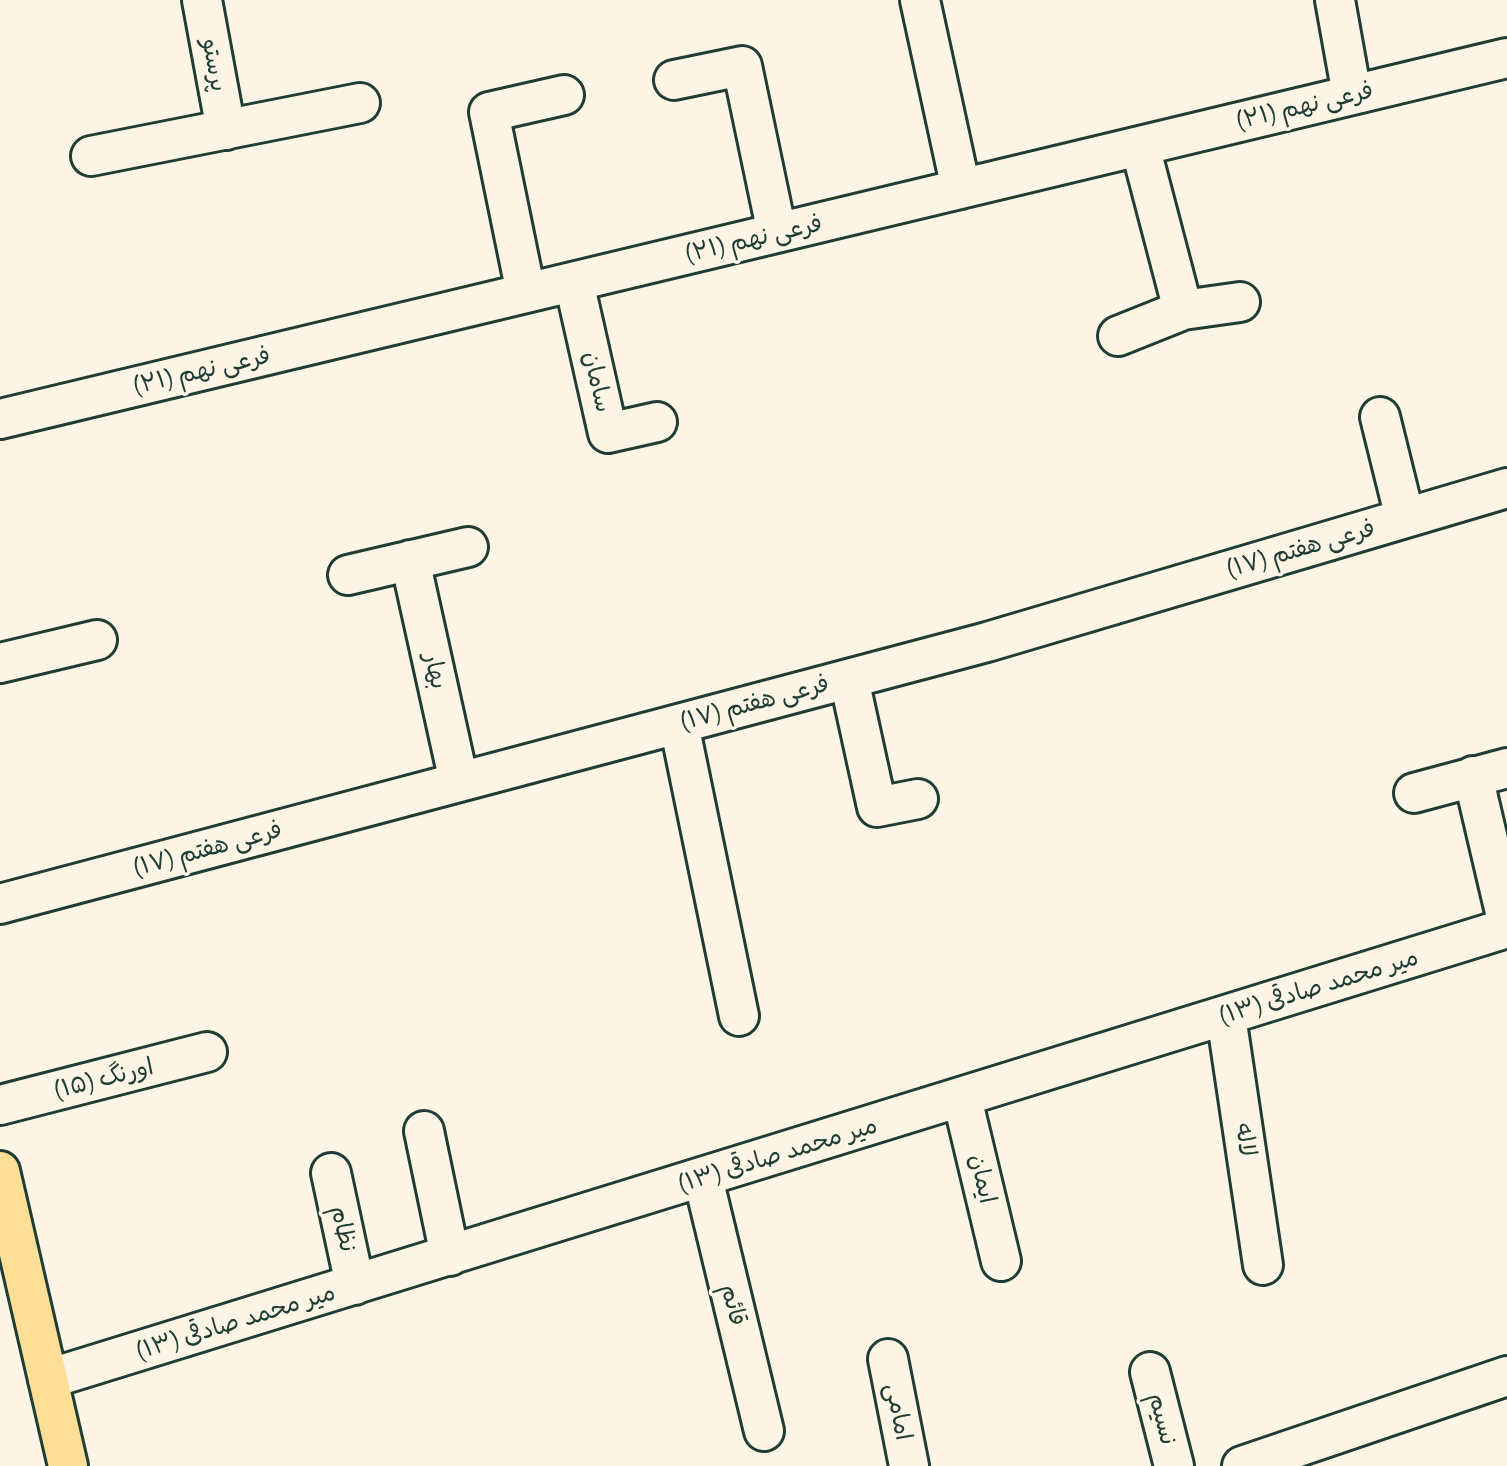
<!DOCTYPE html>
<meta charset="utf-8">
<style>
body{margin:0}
canvas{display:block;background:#fcf5e5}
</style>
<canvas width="1507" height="1466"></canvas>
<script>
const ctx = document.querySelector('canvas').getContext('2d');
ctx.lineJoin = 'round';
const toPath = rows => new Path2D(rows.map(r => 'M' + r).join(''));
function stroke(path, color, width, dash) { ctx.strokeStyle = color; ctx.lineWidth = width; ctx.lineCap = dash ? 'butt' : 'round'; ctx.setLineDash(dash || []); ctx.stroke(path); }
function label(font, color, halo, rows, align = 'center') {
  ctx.font = font + ' Delius,"Playpen Sans Arabic",sans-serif'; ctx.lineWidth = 7; ctx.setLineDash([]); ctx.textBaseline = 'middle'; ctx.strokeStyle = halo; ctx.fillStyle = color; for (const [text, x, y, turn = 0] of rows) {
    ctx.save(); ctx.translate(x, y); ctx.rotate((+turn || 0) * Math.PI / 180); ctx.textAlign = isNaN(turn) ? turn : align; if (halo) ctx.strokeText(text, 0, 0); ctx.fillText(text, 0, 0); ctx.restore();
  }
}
const minor = toPath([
 [202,0,226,130],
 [920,0,961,189],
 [1335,0,1352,95],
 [674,80,742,66,777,233],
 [1140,146,1183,310],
 [91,156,360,103],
 [574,282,608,433,657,422],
 [526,293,489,112,564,95],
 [1118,336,1183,310,1240,302],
 [1380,417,1405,518],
 [0,419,1507,58],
 [410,560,459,782],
 [348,575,468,547],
 [0,663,97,640],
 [849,679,877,807,918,799],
 [679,724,739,1016],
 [1473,776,1507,921],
 [1414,793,1507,768],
 [0,904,987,642,1507,488],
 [1226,1016,1263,1265],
 [962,1098,1001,1261],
 [0,1105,207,1052],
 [424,1131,450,1256],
 [331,1173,355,1285],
 [703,1178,764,1431],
 [888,1359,909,1466],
 [1150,1372,1174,1466],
 [48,1379,1507,928],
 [1242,1466,1507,1376]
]);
const major = toPath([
 [0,1171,68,1466]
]);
stroke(minor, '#1f3d34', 44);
stroke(major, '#1f3d34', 44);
stroke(minor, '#fcf5e5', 38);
stroke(major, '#fcde96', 38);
label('24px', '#1f3d34', '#fcf5e5', [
 ["پرستو",214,65,80],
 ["فرعی نهم (۲۱)",1305,106,-13],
 ["فرعی نهم (۲۱)",754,239,-13],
 ["فرعی نهم (۲۱)",202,371,-13],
 ["سامان",597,382,77],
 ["فرعی هفتم (۱۷)",1301,549,-16],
 ["بهار",435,671,77],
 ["فرعی هفتم (۱۷)",755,703,-15],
 ["فرعی هفتم (۱۷)",208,849,-15],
 ["میر محمد صادقی (۱۳)",1319,987,-17],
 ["اورنگ (۱۵)",104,1079,-14],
 ["لاله",1245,1140,82],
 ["میر محمد صادقی (۱۳)",778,1155,-17],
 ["ایمان",982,1179,77],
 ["نظام",343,1229,78],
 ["قائم",733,1305,76],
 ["میر محمد صادقی (۱۳)",236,1322,-17],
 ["امامی",898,1412,79],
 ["نسیم",1162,1419,76]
]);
</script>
